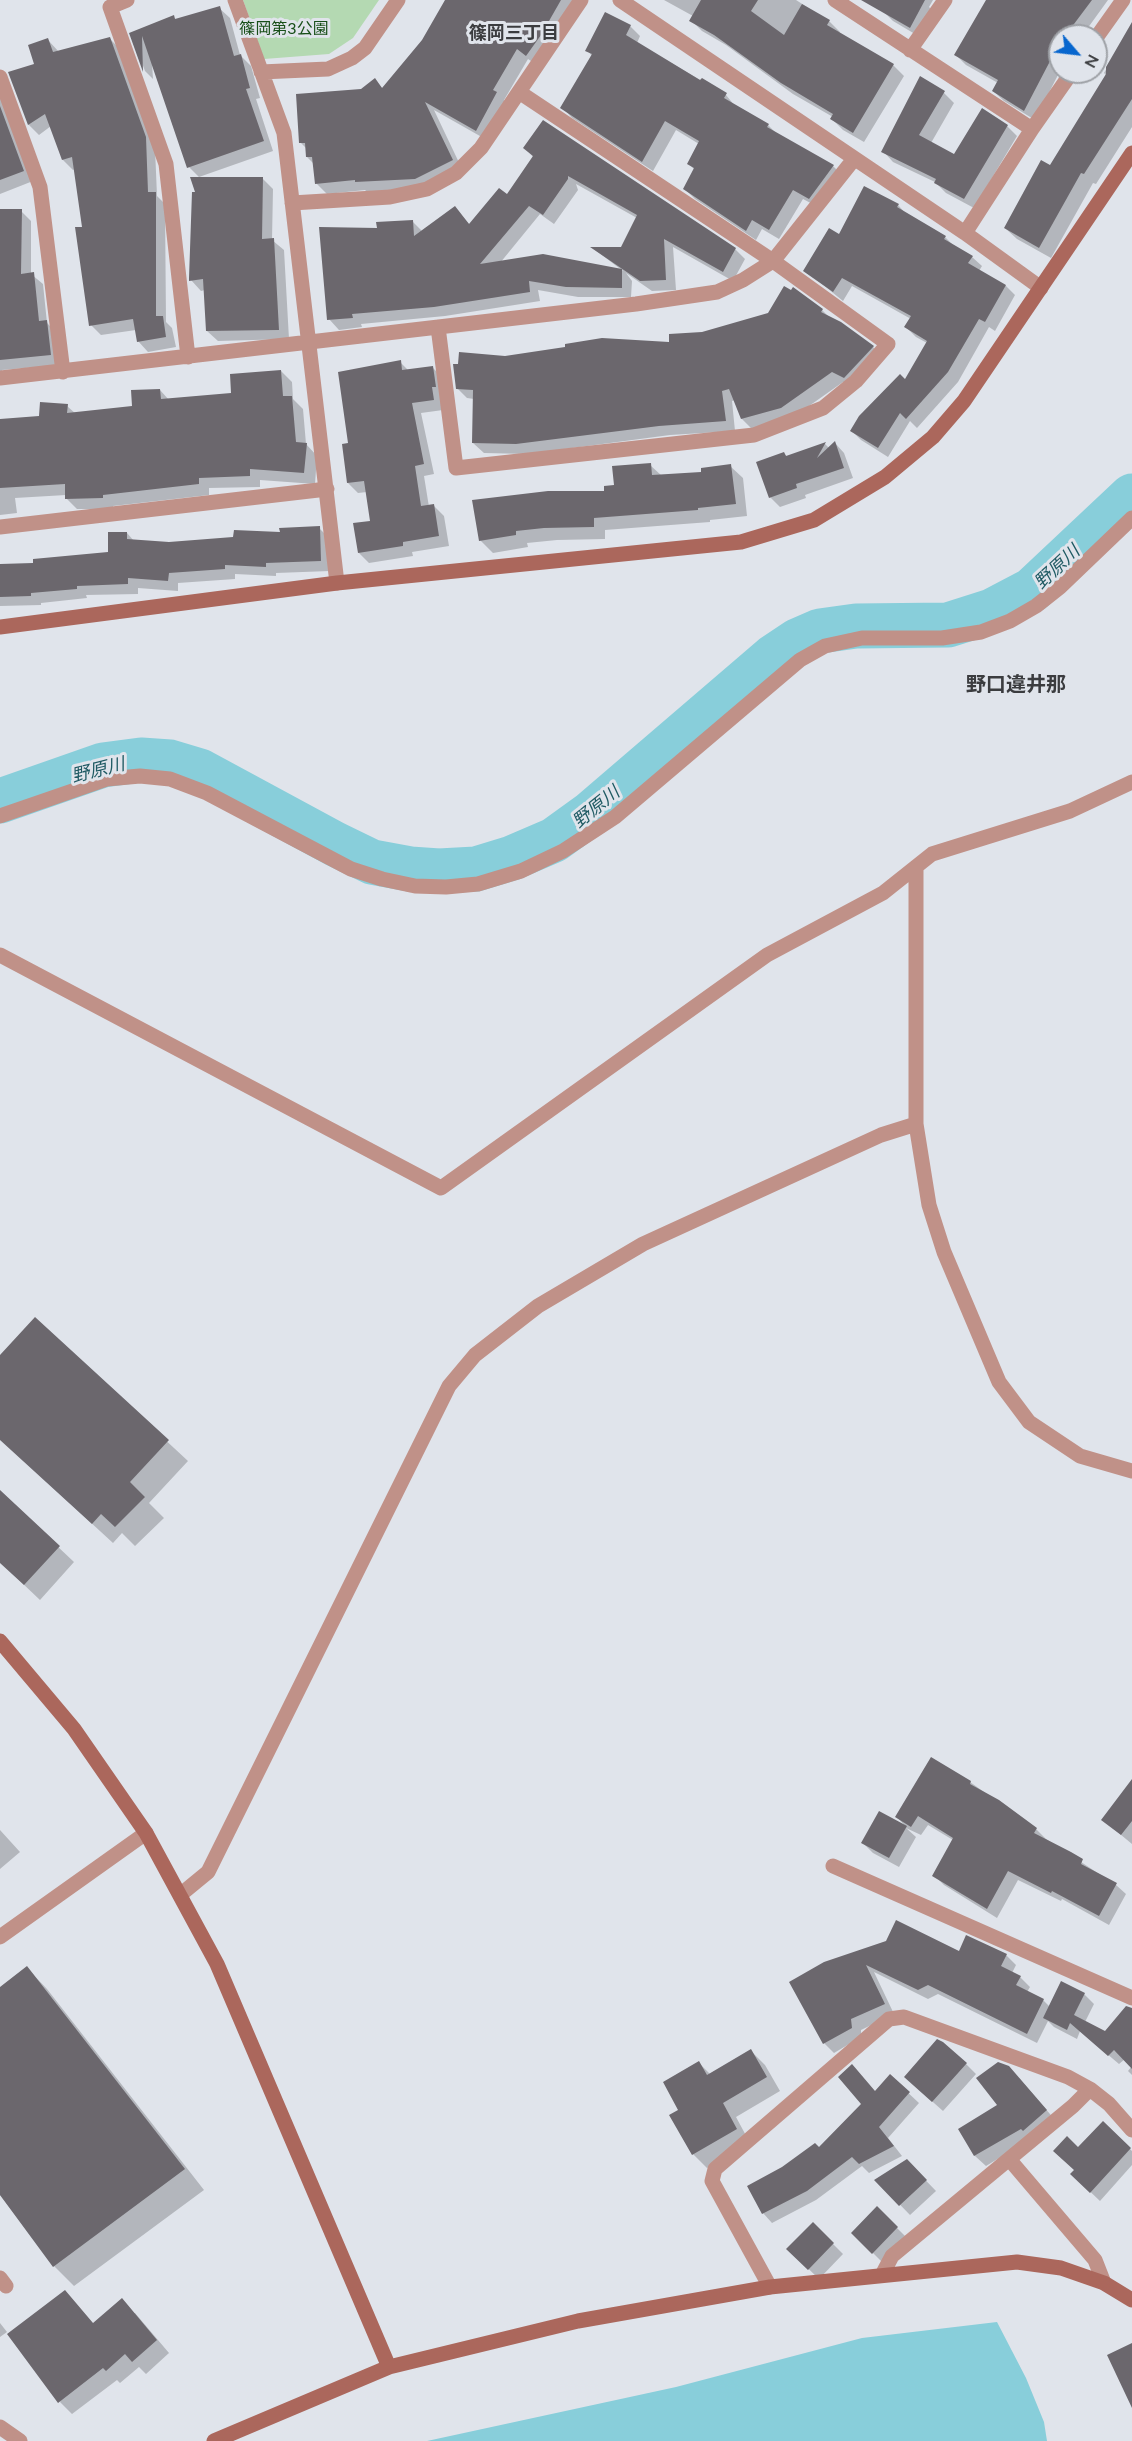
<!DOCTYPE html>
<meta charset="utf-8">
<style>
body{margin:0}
#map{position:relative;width:1132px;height:2441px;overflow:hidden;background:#e0e4eb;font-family:Lato,sans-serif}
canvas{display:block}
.north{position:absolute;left:1048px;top:24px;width:60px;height:60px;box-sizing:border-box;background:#e0e4eb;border:2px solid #9ea1a6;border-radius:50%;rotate:118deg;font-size:16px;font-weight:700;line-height:24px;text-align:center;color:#3b3c3f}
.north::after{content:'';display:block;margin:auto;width:21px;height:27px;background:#0766ce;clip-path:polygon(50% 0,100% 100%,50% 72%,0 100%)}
</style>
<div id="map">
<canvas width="1132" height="2441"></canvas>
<div class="north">N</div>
</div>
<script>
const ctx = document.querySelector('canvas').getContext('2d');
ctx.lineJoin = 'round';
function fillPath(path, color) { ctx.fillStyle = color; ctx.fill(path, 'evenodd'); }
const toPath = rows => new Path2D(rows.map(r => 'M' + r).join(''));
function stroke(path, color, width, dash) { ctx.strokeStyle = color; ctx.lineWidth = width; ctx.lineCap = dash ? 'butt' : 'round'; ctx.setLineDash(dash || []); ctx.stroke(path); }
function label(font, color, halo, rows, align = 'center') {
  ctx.font = font + ' Lato,"Noto Sans JP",sans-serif'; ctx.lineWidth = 6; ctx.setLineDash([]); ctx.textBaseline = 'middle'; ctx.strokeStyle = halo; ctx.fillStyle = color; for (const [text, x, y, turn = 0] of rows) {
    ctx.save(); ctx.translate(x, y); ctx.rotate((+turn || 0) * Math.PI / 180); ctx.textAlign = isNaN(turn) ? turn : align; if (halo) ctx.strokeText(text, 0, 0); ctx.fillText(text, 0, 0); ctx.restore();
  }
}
fillPath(toPath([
 [243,0,379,0,353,38,329,54,264,59]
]), '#b4d9b2');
fillPath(toPath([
 [997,2322,1026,2378,1044,2422,1047,2441,427,2441,676,2387,862,2338]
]), '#88ceda');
fillPath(toPath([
 [447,0,577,0,537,65,528,59,504,100,507,104,487,140,434,110,463,171,427,189,367,192,365,190,327,194,316,183,314,164,307,157,307,149,300,142,375,80,383,89,424,41],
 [664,0,796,0,829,21,840,32,839,33,893,65,904,76,864,142,843,130,832,119,833,117,793,94,726,45,702,31,691,20,693,16],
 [878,0,933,0,929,7,934,12,920,37,893,21,883,11],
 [987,0,1108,0,1082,36,1060,36,1060,71,1035,120,1004,101,993,91,998,83,966,65,956,55],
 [219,8,230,18,240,55,251,66,260,98,256,99,273,151,199,177,189,167,152,63,153,79,145,71,131,33,173,17,177,20],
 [630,26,640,36,637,43,726,95,735,106,768,125,778,135,833,166,843,176,820,208,803,199,779,239,762,229,756,240,695,199,685,189,695,170,689,164,699,144,676,130,653,171,572,118,562,107,592,56,587,50],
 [1128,32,1132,34,1132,127,1096,184,1093,183,1051,258,1017,239,1005,228,1051,167,1106,75,1104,73],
 [110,39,120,49,155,148,157,196,165,204,166,322,172,328,176,347,148,352,138,341,136,330,101,335,91,325,84,228,75,169,73,170,63,160,51,126,39,135,29,125,10,73,36,65,48,40,59,52],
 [921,79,944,93,954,103,931,143,955,156,1007,126,1017,136,974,208,946,193,935,182,893,162,883,151],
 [0,88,33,181,0,194],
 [525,148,735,249,745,259,733,281,673,247,676,290,652,291,626,273,632,281,631,297,578,297,538,290,540,301,445,316,361,324,362,327,339,330,329,319,378,230,413,222,423,232,455,208,470,225,507,197,534,158],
 [576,184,637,218,622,248,594,249,623,271,543,256,500,263,540,214,554,224,578,190],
 [262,178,273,189,272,240,284,250,289,339,218,341,207,331,205,290,201,291,191,280],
 [898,205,907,215,945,237,955,247,972,257,982,266,979,271,1006,286,1015,295,995,331,989,327,958,382,917,428,910,421,888,457,861,440,852,431,906,382,927,343,916,337,906,327,911,319,852,286,843,301,805,270,840,236],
 [0,211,21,211,31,221,31,274,43,284,47,323,56,332,60,365,2,370,2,373,0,373],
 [822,310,830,318,873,347,883,357,855,387,843,382,792,418,752,429,742,419,735,400,732,401,735,431,670,435,527,454,484,453,473,443,474,399,467,398,457,388,505,357,671,344,703,333],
 [400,362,409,371,433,368,443,378,443,410,421,413,434,474,424,476,429,507,434,506,444,516,449,546,412,552,413,556,369,563,359,553,371,522,367,492,358,493,348,483,350,445],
 [281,371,292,382,293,399,303,409,306,444,317,456,315,484,260,480,260,487,209,488,209,495,113,506,113,509,77,509,66,498,66,495,15,498,17,513,0,515,0,421,40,417,67,406,76,414,133,408,160,390,169,400,233,394],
 [835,443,844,453,853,478,805,495,806,498,780,507,770,497,784,454,788,457,825,444,829,448],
 [650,465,662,476,703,473,730,466,743,478,747,516,710,520,710,522,605,530,605,539,557,540,527,543,528,547,493,553,480,540,606,493],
 [319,528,329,538,330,571,276,573,276,576,235,574,235,579,178,583,178,591,138,588,138,594,86,595,87,598,41,603,41,605,0,606,0,566,35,565,109,553,127,533,134,541,169,544,281,534],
 [35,1319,188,1461,149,1503,164,1518,135,1546,122,1533,113,1543,0,1439,0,1357],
 [0,1492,74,1562,40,1600,0,1562],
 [970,1782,1036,1829,1046,1839,1116,1885,1126,1894,1109,1925,1062,1899,1061,1901,1018,1880,997,1918,944,1885,934,1875,953,1840,928,1825,921,1835,906,1828,916,1837,899,1867,873,1853,863,1843,880,1813,906,1827,897,1817],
 [1132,1782,1132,1844,1103,1820],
 [0,1830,20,1852,0,1869],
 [960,1953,1006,1955,1016,1965,1012,1973,1020,1977,1030,1987,1027,1992,1043,2000,1050,2007,1084,1994,1094,2004,1085,2022,1105,2032,1132,2021,1132,2075,1128,2071,1132,2066,1125,2059,1119,2064,1080,2031,1077,2039,1054,2027,1048,2021,1037,2043,938,1994,928,1999,874,1972,894,2014,861,2030,861,2037,834,2053,824,2043,825,1964],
 [27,1968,47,1989,204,2190,74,2286,54,2266,0,2195,0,1989],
 [751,2051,765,2065,780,2091,736,2117,750,2143,707,2168,693,2154,699,2063,711,2075],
 [966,2064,976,2074,943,2111,916,2087],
 [890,2076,919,2103,888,2138,902,2156,869,2173,862,2166,816,2200,772,2223,763,2213,819,2149],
 [1019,2078,1056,2121,1032,2138,986,2166,975,2156,960,2129,999,2106],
 [1103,2123,1132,2151,1132,2165,1100,2201,1081,2183,1076,2170,1078,2149],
 [907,2161,936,2191,910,2215,876,2180],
 [877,2208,907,2238,883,2263,853,2233],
 [813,2224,843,2254,819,2279,788,2249],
 [135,2313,169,2353,146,2374,139,2367,120,2383,117,2380,72,2414,60,2402,94,2325],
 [0,2323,7,2332,0,2337]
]), '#0003');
stroke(toPath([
 [0,801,103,765,141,760,170,762,200,771,335,844,372,862,410,869,439,871,476,869,512,858,554,840,590,814,773,657,797,641,820,631,856,626,948,625,992,611,1032,590,1132,496]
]), '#88ceda', 45);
fillPath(toPath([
 [445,0,561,0,541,35,526,56,517,49,493,90,497,92,476,131,425,102,453,160,415,179,355,182,355,180,315,184,312,157,306,157,305,143,299,143,296,94,361,89,375,78,382,88,422,40],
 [701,0,758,0,751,11,784,35,802,4,830,20,827,25,894,64,853,133,830,119,833,114,781,83,714,35,689,21],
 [861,0,925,0,910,28],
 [986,0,1092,0,1065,36,1060,36,1060,42,1024,111,992,91,998,80,954,55],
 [220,6,234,56,241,54,250,88,246,89,264,141,187,168,142,36,143,72,129,33,174,15,175,19],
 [605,12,631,25,626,35,700,80,702,78,727,93,724,98,769,124,767,127,834,165,809,199,793,190,769,230,752,220,746,231,683,189,694,168,687,164,699,141,665,121,642,162,560,108,592,54,585,51],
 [1132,22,1132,99,1084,174,1081,173,1039,248,1004,228,1041,160,1050,165,1106,74,1106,67],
 [110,37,146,137,148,192,156,192,156,316,163,316,166,337,137,342,133,319,89,326,75,227,82,227,72,157,62,160,45,114,28,125,8,72,34,64,28,45,48,38,53,52],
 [920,76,945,91,919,135,954,154,982,108,1008,125,964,199,934,183,936,179,881,152],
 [0,106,24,171,0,180],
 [543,120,736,248,723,272,664,239,666,280,640,281,590,247,621,247,637,215,568,176,568,179,543,215,529,206,480,264,543,254,622,269,622,288,566,287,529,281,530,292,434,307,352,314,353,318,327,320,319,227,377,228,376,222,413,220,414,236,455,206,469,224,499,188,507,194,533,156,523,148],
 [190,177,263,177,262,239,274,238,279,330,206,331,203,279,189,281,189,278,192,192,195,192],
 [864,186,899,204,897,207,946,236,944,239,973,256,968,263,1006,285,985,322,979,319,948,372,906,419,900,413,878,448,850,431,859,416,900,374,905,379,927,341,904,327,911,316,842,278,833,292,803,271,829,228,839,234],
 [0,209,22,209,21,274,34,272,39,321,47,320,51,355,0,360],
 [784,286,791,290,793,287,823,309,821,312,841,322,874,346,844,378,832,372,781,408,741,419,729,389,722,391,726,421,659,426,516,444,472,443,473,390,456,389,453,364,458,364,459,352,505,356,565,347,565,344,602,338,669,342,669,334,702,332,768,313],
 [401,360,402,370,433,366,436,387,432,387,434,400,412,403,424,464,415,466,421,506,434,504,439,536,403,542,403,546,358,553,353,523,370,521,364,481,347,483,342,444,348,443,338,372],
 [281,370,283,396,292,396,296,442,307,443,304,473,250,469,250,476,199,478,199,484,103,495,103,498,65,499,65,484,0,488,0,419,39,416,40,402,68,404,67,413,132,406,131,390,160,389,161,399,231,393,230,374],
 [835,441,844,468,796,484,797,488,769,498,756,462,784,452,786,456,826,442,817,458],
 [651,463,652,475,701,472,701,468,731,464,736,504,698,508,698,510,594,518,594,527,544,528,516,531,516,535,479,541,472,500,548,491,604,491,604,486,614,485,612,466],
 [320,526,321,561,266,563,266,567,225,565,225,569,169,573,168,581,128,578,128,584,77,586,77,589,31,593,31,596,0,597,0,564,33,563,33,559,108,552,108,532,127,532,127,539,169,542,233,537,234,530,280,532,279,528],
 [35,1317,169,1440,130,1482,145,1497,115,1527,101,1514,92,1524,0,1440,0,1355],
 [0,1490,60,1546,24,1585,0,1563],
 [931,1757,971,1781,970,1784,999,1800,1037,1828,1034,1833,1071,1852,1083,1859,1081,1864,1117,1883,1099,1916,1052,1891,1051,1893,1008,1871,987,1909,932,1876,953,1838,918,1816,911,1827,895,1817],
 [1132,1779,1132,1821,1121,1835,1101,1820],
 [879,1811,907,1826,889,1858,861,1843],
 [896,1920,959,1951,966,1935,1007,1954,1001,1966,1021,1976,1016,1985,1044,1999,1027,2034,928,1985,918,1990,866,1965,885,2004,851,2019,852,2028,823,2044,789,1982,824,1962,886,1941],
 [27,1966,185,2169,53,2267,0,2195,0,1987],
 [1061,1981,1085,1993,1074,2015,1105,2031,1126,2006,1132,2008,1132,2069,1114,2050,1108,2056,1070,2023,1067,2030,1043,2018],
 [937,2039,943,2042,967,2063,932,2102,904,2077],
 [751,2049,767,2077,723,2103,737,2129,692,2155,669,2115,678,2110,663,2082,699,2061,707,2075],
 [998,2062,1009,2066,1047,2110,1023,2131,1021,2129,974,2156,958,2129,997,2105,976,2078],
 [852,2064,875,2091,890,2074,910,2092,879,2127,894,2146,859,2164,852,2157,807,2191,762,2214,747,2186,782,2167,815,2143,819,2147,861,2104,838,2077],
 [1103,2121,1131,2148,1090,2193,1070,2174,1074,2170,1053,2151,1067,2136,1078,2147],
 [907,2159,927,2180,899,2206,874,2180],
 [877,2206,898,2227,872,2254,851,2233],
 [813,2222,834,2243,808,2270,786,2249],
 [65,2290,93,2323,122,2298,157,2340,132,2362,125,2354,106,2371,103,2368,58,2403,7,2334],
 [1132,2343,1132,2408,1107,2355]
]), '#6b676d');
stroke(toPath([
 [127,0,110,7,166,164,188,357],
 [235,0,284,133,337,583],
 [620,0,965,233,1041,288],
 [835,0,1032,129],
 [1096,38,1123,0],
 [910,50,945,0],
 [261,72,328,69,352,58,365,48,398,0],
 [0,77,40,187,63,372],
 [292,203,390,197,427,189,456,173,481,148,581,0],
 [965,233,1032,129,1072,72],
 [438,327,456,468,754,435,823,408,856,381,888,344,773,261,519,92],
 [0,378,636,304,717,292,743,280,773,261,854,159],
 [0,527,327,489],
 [0,816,107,779,140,776,170,779,207,793,351,869,382,879,415,886,446,887,478,884,521,871,563,851,615,817,800,660,825,646,862,638,942,638,981,632,1010,621,1036,606,1060,587,1132,518],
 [916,867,916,1124,929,1205,944,1252,999,1382,1029,1422,1080,1456,1132,1471],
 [0,955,441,1188,767,955,883,893,932,854,1070,811,1132,782],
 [833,1866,1132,1998],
 [180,1895,208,1872,449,1386,475,1355,538,1306,643,1244,881,1135,916,1124],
 [0,1937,146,1833],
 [1009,2159,1095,2260,1104,2283],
 [882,2275,892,2256,1073,2106,1090,2089],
 [0,2278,6,2286],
 [770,2287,712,2181,715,2169,889,2019,904,2017,1068,2077,1090,2089,1109,2104,1132,2130],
 [0,2427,20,2441]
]), '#c09188', 15);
stroke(toPath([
 [0,627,337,583,741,542,814,520,885,477,933,437,964,401,1132,153],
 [0,1641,74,1729,146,1833,217,1964,389,2367],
 [214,2441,389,2367,578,2321,770,2287,1017,2262,1061,2268,1104,2283,1132,2300]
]), '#ab675c', 15);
label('16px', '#184f19', '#e0e4eb', [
 ["篠岡第3公園",284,29]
]);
label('bold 18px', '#3b3c3f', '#e0e4eb', [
 ["篠岡三丁目",514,33]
]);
label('italic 18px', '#1f5a63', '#e0e4eb', [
 ["野原川",1057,567,-43],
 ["野原川",98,770,-14],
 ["野原川",596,807,-39]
]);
label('bold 20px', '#3b3c3f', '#e0e4eb', [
 ["野口違井那",1016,685]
]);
</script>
